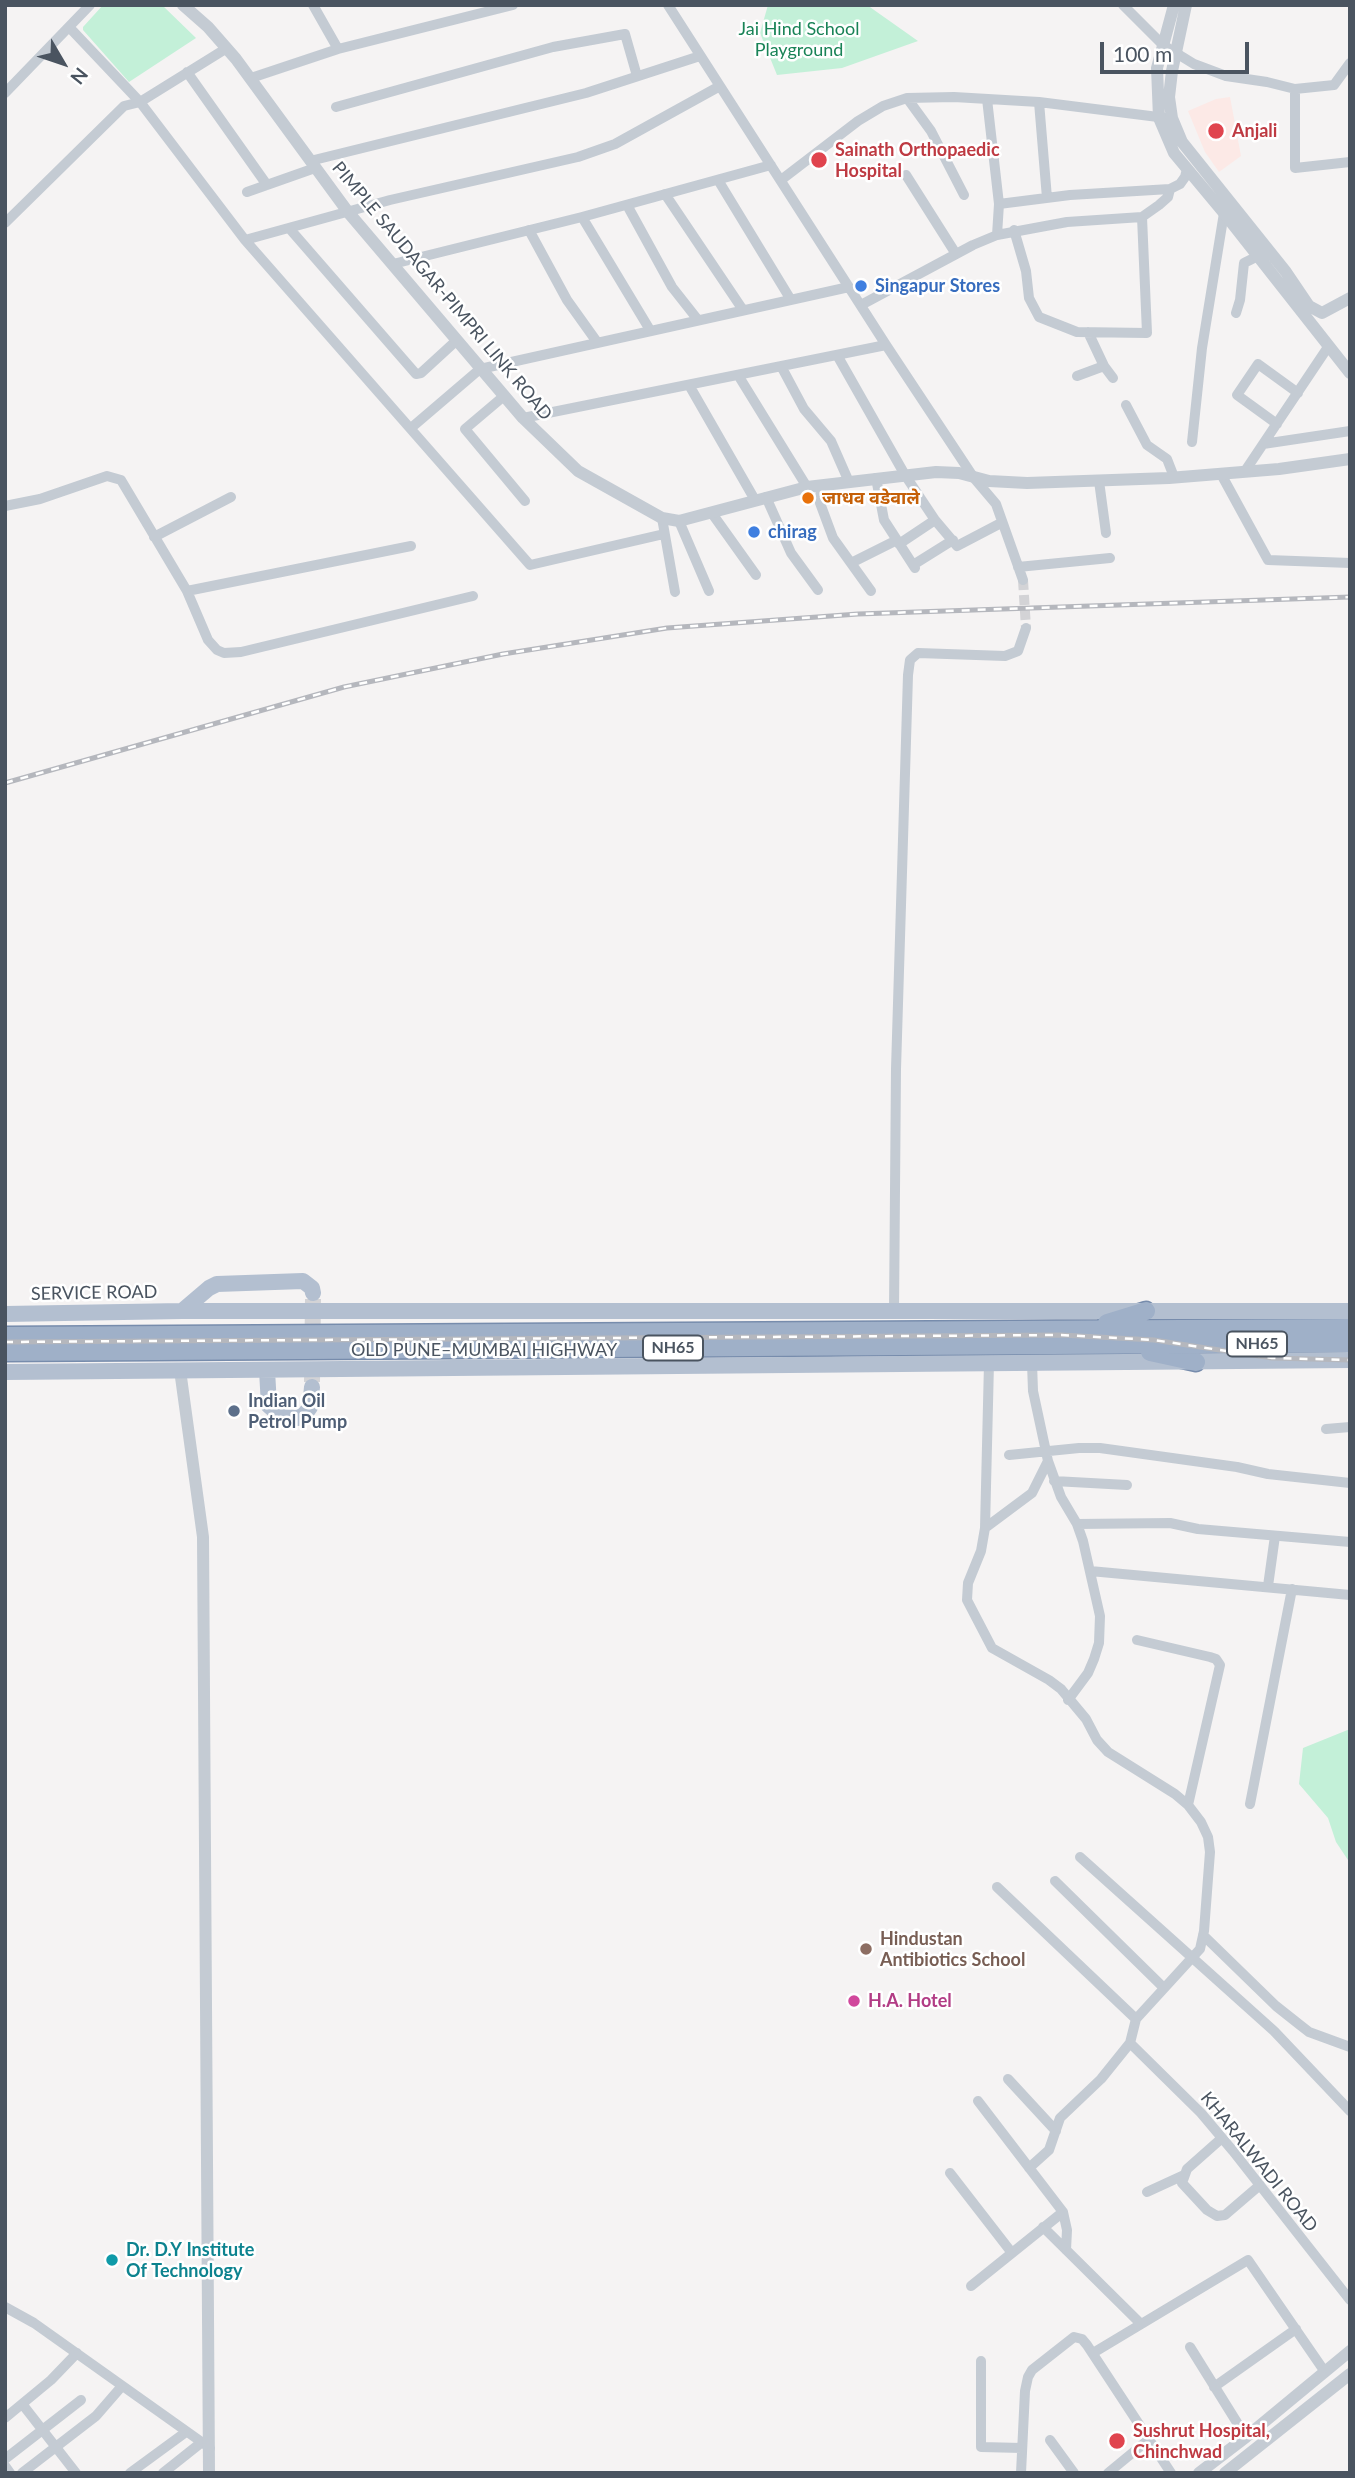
<!DOCTYPE html>
<meta charset="utf-8">
<style>
body{margin:0}
#map{position:relative;width:1355px;height:2478px;overflow:hidden;background:#f5f3f3;font-family:Lato,sans-serif}
canvas{display:block}
.frame{position:absolute;inset:0;border:7px solid #4a5460;pointer-events:none}
.north{position:absolute;left:28px;top:28px;width:70px;height:70px;-webkit-text-stroke:5px #fff;paint-order:stroke;rotate:129deg;font-size:19px;font-weight:700;line-height:28px;text-align:center;color:#4a5460}
.north::after{content:'';display:block;margin:auto;width:24px;height:32px;background:#4a5460;clip-path:polygon(50% 0,100% 100%,50% 72%,0 100%)}
.scale{position:absolute;left:1100px;top:42px;width:149px;height:32px;box-sizing:border-box;border:4px solid #4a5460;border-top:0;padding-left:9px;font-size:21px;line-height:24px;white-space:nowrap;color:#4a5460;-webkit-text-stroke:5px #fff;paint-order:stroke}
</style>
<div id="map">
<canvas width="1355" height="2478"></canvas>
<div class="frame"></div>
<div class="north">N</div>
<div class="scale">100 m</div>
</div>
<script>
const ctx = document.querySelector('canvas').getContext('2d');
ctx.lineJoin = 'round';
function fillPath(path, color) { ctx.fillStyle = color; ctx.fill(path, 'evenodd'); }
const toPath = rows => new Path2D(rows.map(r => 'M' + r).join(''));
function stroke(path, color, width, dash) { ctx.strokeStyle = color; ctx.lineWidth = width; ctx.lineCap = dash ? 'butt' : 'round'; ctx.setLineDash(dash || []); ctx.stroke(path); }
function label(font, color, halo, rows, align = 'center') {
  ctx.font = font + ' Lato,"Noto Sans Devanagari",sans-serif'; ctx.lineWidth = 5; ctx.setLineDash([]); ctx.textBaseline = 'middle'; ctx.strokeStyle = halo; ctx.fillStyle = color; for (const [text, x, y, turn = 0] of rows) {
    ctx.save(); ctx.translate(x, y); ctx.rotate((+turn || 0) * Math.PI / 180); ctx.textAlign = isNaN(turn) ? turn : align; if (halo) ctx.strokeText(text, 0, 0); ctx.fillText(text, 0, 0); ctx.restore();
  }
}
fillPath(toPath([
 [1230,97,1241,156,1219,172,1205,152,1188,111,1216,99]
]), '#fce9e6');
fillPath(toPath([
 [103,5,162,5,196,38,129,82,83,30,83,27],
 [768,5,867,5,918,41,842,68,777,75,760,33],
 [1350,1729,1350,1863,1336,1842,1328,1818,1299,1784,1303,1748]
]), '#c3f0d8');
stroke(toPath([
 [1023,580,1026,628]
]), '#d3d3d6', 10, [10, 5]);
stroke(toPath([
 [312,1382,313,1299]
]), '#d3d3d6', 16, [16, 8]);
const trunk = toPath([
 [1107,1323,1146,1311],
 [5,1336,1350,1328],
 [5,1352,1350,1343],
 [1150,1352,1196,1362]
]);
stroke(trunk, '#778cac', 21);
stroke(toPath([
 [313,5,338,49],
 [668,5,886,345,974,478,996,504,1023,580],
 [1123,5,1163,45,1194,64,1226,76,1267,82,1295,89,1334,85,1350,63],
 [69,27,140,102,245,240,530,565,664,534],
 [187,72,267,185],
 [251,78,338,49,513,5],
 [1295,89,1295,168,1350,162],
 [5,93,90,5],
 [907,98,931,131,964,195],
 [987,99,999,204,997,235],
 [1039,102,1047,198],
 [336,107,553,47,625,34,637,76],
 [310,161,586,93,700,56],
 [906,175,956,254],
 [718,180,791,300],
 [781,180,858,121,883,106,907,98,954,97,1039,102,1166,118],
 [247,192,315,168],
 [665,194,743,310],
 [999,204,1070,195,1170,189],
 [627,205,672,287,698,320],
 [582,217,650,330],
 [5,223,124,106,140,102,227,48],
 [289,228,416,374,421,373,457,340],
 [529,230,567,300,597,342],
 [1014,230,1026,271,1029,298,1039,317,1077,332,1147,333,1142,217],
 [245,240,390,200,578,157,615,144,720,86],
 [393,264,582,217,771,165],
 [861,305,973,245,997,235,1067,222,1142,217,1159,205,1168,197,1170,189,1180,184,1185,177,1187,169],
 [1236,313,1240,300,1244,263,1258,256],
 [837,355,905,475,935,520,899,544],
 [781,366,804,409,831,441,849,482],
 [1104,366,1113,378],
 [738,375,807,487],
 [1077,376,1104,366,1088,332],
 [689,385,755,500],
 [504,396,465,429,525,501],
 [1126,405,1147,445,1167,459,1174,477],
 [523,418,886,345],
 [1277,424,1237,395,1258,364,1298,393],
 [411,428,480,369,849,287],
 [1192,442,1202,348,1224,213],
 [1263,444,1350,431],
 [1245,471,1328,347],
 [1221,474,1268,560,1350,563],
 [876,478,884,520,915,568],
 [1099,481,1106,533],
 [821,485,820,503,833,538,871,591],
 [766,497,791,553,818,590],
 [5,506,40,499,107,476,121,480,187,591,208,640,217,650,224,653,241,652,473,596],
 [711,512,756,575],
 [662,518,675,592],
 [935,520,957,546,1001,523],
 [679,521,709,591],
 [154,537,231,497],
 [851,563,897,540],
 [913,565,953,540],
 [1018,567,1110,558],
 [187,591,411,546],
 [894,1311,896,1069,908,675,910,660,918,653,1005,656,1018,651,1026,628],
 [989,1363,985,1528,981,1551,968,1583,967,1600,992,1648,1049,1680,1061,1689,1086,1719,1097,1740,1108,1752,1175,1794,1188,1805,1201,1822,1208,1837,1210,1852,1204,1931,1200,1949,1136,2019,1130,2043,1101,2079,1060,2118,1049,2150,1029,2168],
 [1032,1363,1033,1391,1048,1461,1061,1497,1077,1524,1083,1541,1100,1616,1099,1643,1094,1659,1088,1673,1068,1700],
 [1326,1429,1350,1427],
 [1009,1455,1079,1448,1100,1448,1237,1467,1268,1474,1350,1483],
 [1054,1481,1127,1485],
 [1077,1524,1170,1523,1198,1529,1350,1542],
 [985,1528,1032,1493,1048,1461],
 [1090,1571,1350,1595],
 [1268,1586,1275,1536],
 [1137,1640,1210,1657,1216,1659,1220,1665,1188,1805],
 [1250,1804,1292,1589],
 [1080,1857,1274,2031,1350,2111],
 [1055,1881,1164,1988],
 [997,1887,1136,2019],
 [1203,1935,1276,2006,1300,2025,1309,2032,1350,2047],
 [1130,2043,1201,2113,1233,2151,1350,2300],
 [1008,2079,1056,2131],
 [978,2101,1063,2212,1067,2230,1066,2250],
 [1222,2138,1187,2169,1182,2183,1207,2210,1217,2216,1225,2215,1260,2185],
 [950,2173,1012,2253],
 [1147,2192,1184,2175],
 [1043,2227,1140,2323],
 [971,2286,1063,2212],
 [5,2307,34,2323,210,2448],
 [1190,2347,1246,2437],
 [1093,2353,1248,2260,1325,2372],
 [981,2361,981,2447,1022,2448],
 [1214,2387,1296,2329],
 [23,2405,76,2473],
 [5,2418,51,2380,77,2353],
 [1050,2440,1074,2473],
 [5,2459,81,2400],
 [5,2466,10,2473],
 [22,2473,96,2416,122,2386],
 [130,2473,186,2432],
 [163,2473,202,2442],
 [1021,2473,1025,2391,1028,2377,1032,2370,1074,2337,1082,2339,1087,2345,1171,2473],
 [1108,2473,1148,2440]
]), '#c4cbd3', 10);
stroke(toPath([
 [183,5,208,27,236,59,348,212,523,418,578,471,662,518,679,521,807,487,936,472,959,473,989,481,1027,483,1169,478,1279,469,1350,459],
 [1174,5,1157,68,1159,118,1174,153,1224,213,1350,373],
 [1186,5,1172,71,1169,97,1172,118,1182,142,1286,272,1309,306,1322,313,1350,298],
 [180,1370,203,1537,209,2473],
 [1199,2473,1246,2437,1350,2351],
 [1225,2473,1350,2374]
]), '#c4cbd3', 12);
stroke(toPath([
 [182,1311,209,1288,217,1284,303,1281,312,1288,313,1293],
 [5,1314,182,1311,1350,1311],
 [267,1370,269,1406,282,1417,298,1418,305,1414,310,1407,312,1387],
 [5,1372,1350,1360]
]), '#b3bfd0', 16);
stroke(trunk, '#9fb0c8', 18);
const rail = toPath([
 [5,783,344,687,503,654,667,628,858,614,1350,597],
 [5,1342,1061,1335,1154,1340,1272,1358,1350,1360]
]);
stroke(rail, '#b5b7bd', 5);
stroke(rail, '#fff', 2.5, [8]);
for (const [x, y, r, color] of [
 [1216,131,9,"#e0444e"],
 [819,160,9,"#e0444e"],
 [861,286,7,"#3f7fe0"],
 [808,498,7,"#e8710a"],
 [754,532,7,"#3f7fe0"],
 [234,1411,7,"#5c6f8a"],
 [866,1949,7,"#8d6e63"],
 [854,2001,7,"#d1479c"],
 [112,2260,7,"#0f9aa8"],
 [1117,2441,9,"#e0444e"]
]) { const dot = new Path2D(); dot.arc(x, y, r, 0, 2 * Math.PI); ctx.fillStyle = color; ctx.fill(dot); stroke(dot, '#fff', 2.5); }
for (const [x, y, w] of [
 [1257,1344,60],
 [673,1348,60]
]) { const box = new Path2D(); box.roundRect(x - w / 2, y - 12.5, w, 25, 5); ctx.fillStyle = '#fff'; ctx.fill(box); stroke(box, '#4a5460', 2); }
label('bold 16px', '#4a5460', null, [
 ["NH65",1257,1344],
 ["NH65",673,1348]
]);
label('18px', '#198357', '#fff', [
 ["Jai Hind School",799,29],
 ["Playground",799,50]
]);
label('bold 18px', '#be3a42', '#fff', [
 ["Anjali",1232,131],
 ["Sainath Orthopaedic",835,150],
 ["Hospital",835,171],
 ["Sushrut Hospital,",1133,2431],
 ["Chinchwad",1133,2452]
], 'left');
label('bold 18px', '#366cbe', '#fff', [
 ["Singapur Stores",875,286],
 ["chirag",768,532]
], 'left');
label('18px', '#4a5460', '#fff', [
 ["PIMPLE SAUDAGAR-PIMPRI LINK ROAD",442,291,50],
 ["SERVICE ROAD",94,1293,-1],
 ["OLD PUNE–MUMBAI HIGHWAY",484,1350],
 ["KHARALWADI ROAD",1259,2162,51]
]);
label('bold 18px', '#c56008', '#fff', [
 ["जाधव वडेवाले",822,498]
], 'left');
label('bold 18px', '#4e5e75', '#fff', [
 ["Indian Oil",248,1401],
 ["Petrol Pump",248,1422]
], 'left');
label('bold 18px', '#785e54', '#fff', [
 ["Hindustan",880,1939],
 ["Antibiotics School",880,1960]
], 'left');
label('bold 18px', '#b23c85', '#fff', [
 ["H.A. Hotel",868,2001]
], 'left');
label('bold 18px', '#0d838f', '#fff', [
 ["Dr. D.Y Institute",126,2250],
 ["Of Technology",126,2271]
], 'left');
</script>
